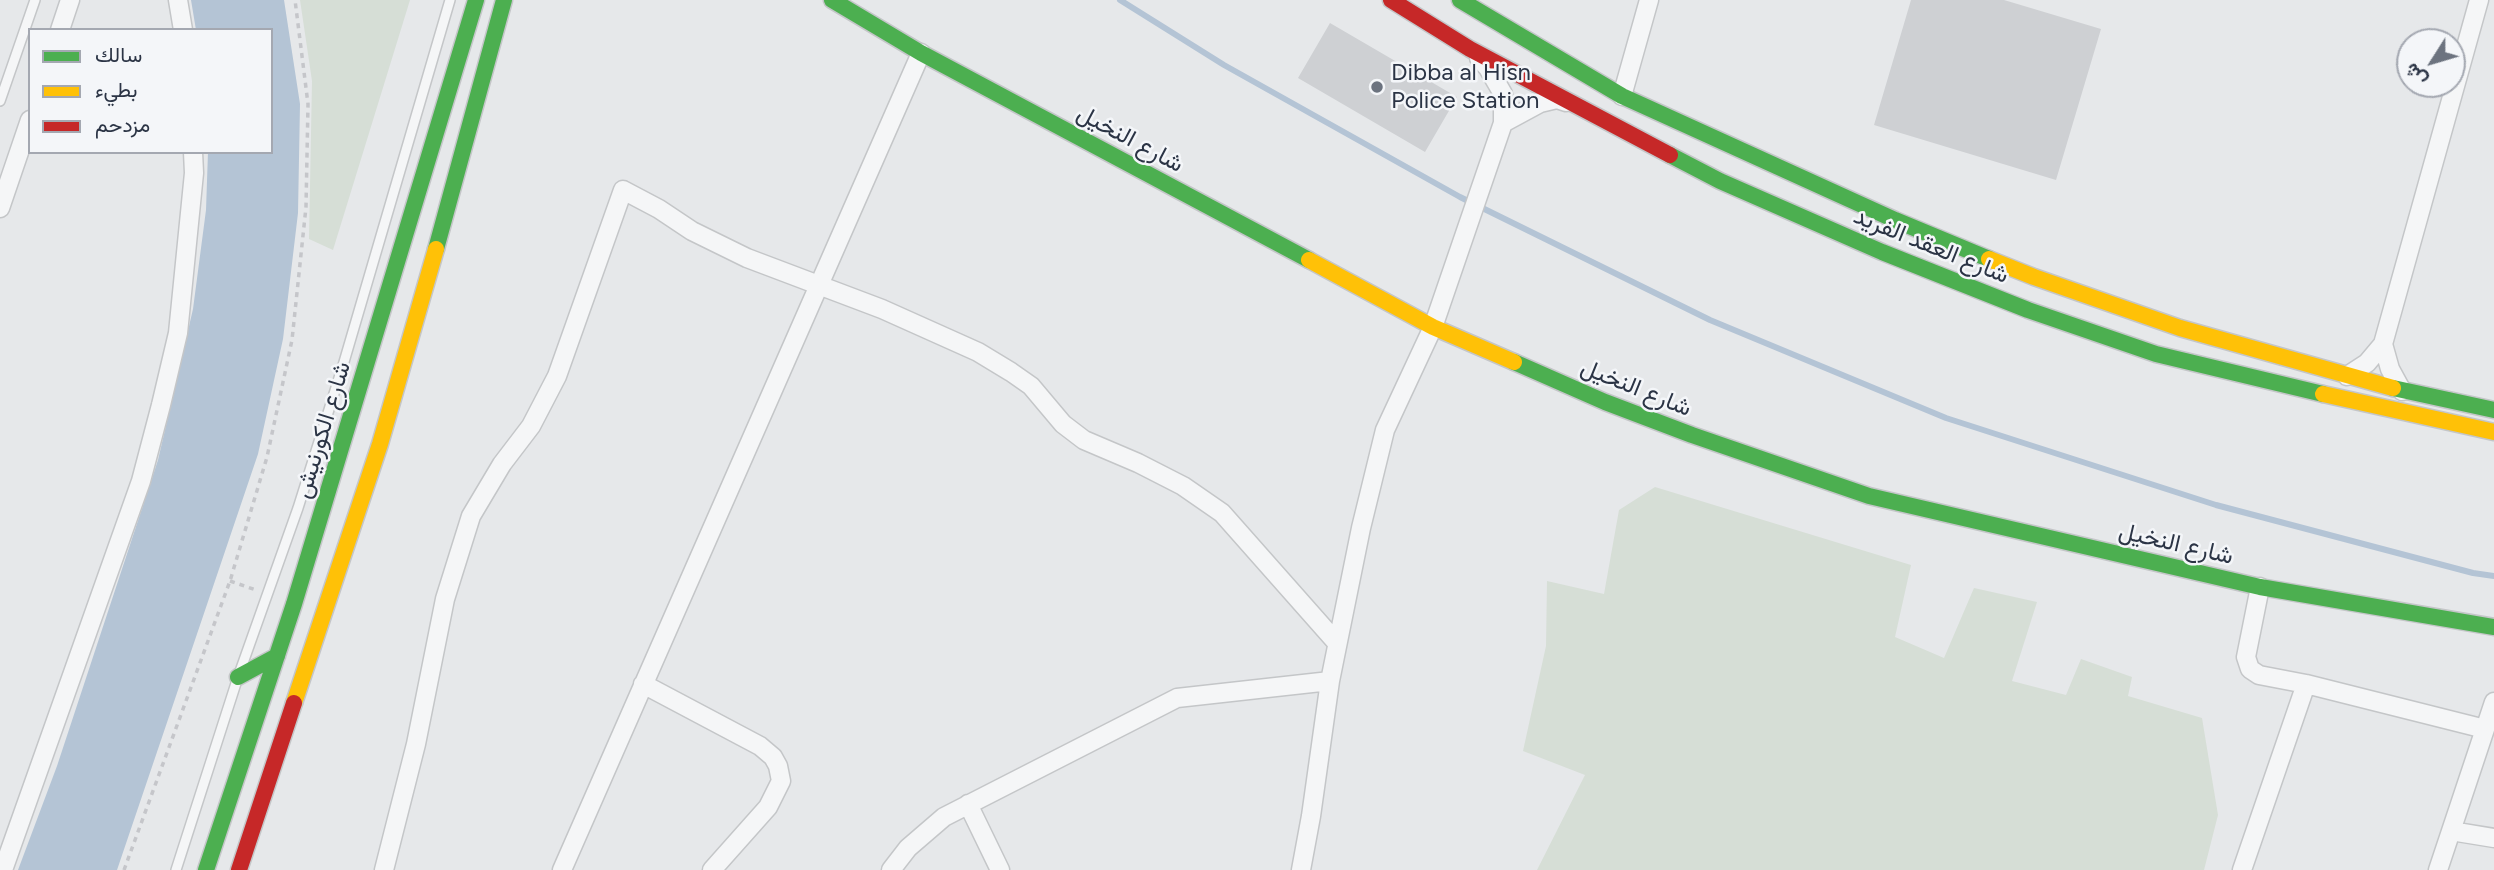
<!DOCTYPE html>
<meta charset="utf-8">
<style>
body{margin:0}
#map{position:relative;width:2494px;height:870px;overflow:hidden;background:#e6e8ea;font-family:Figtree,Vazirmatn,sans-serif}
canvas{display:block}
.legend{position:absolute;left:28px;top:28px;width:245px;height:126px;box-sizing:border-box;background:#f4f6f9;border:2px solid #a4a8b1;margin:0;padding:9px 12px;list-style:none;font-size:21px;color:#2b3445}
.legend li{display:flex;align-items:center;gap:14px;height:35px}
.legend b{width:35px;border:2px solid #a4a8b1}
.north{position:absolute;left:2396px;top:28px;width:70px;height:70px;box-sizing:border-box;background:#f4f6f9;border:2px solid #a4a8b1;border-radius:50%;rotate:233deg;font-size:19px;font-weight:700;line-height:28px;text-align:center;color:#2b3445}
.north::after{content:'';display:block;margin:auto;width:24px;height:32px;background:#6c737f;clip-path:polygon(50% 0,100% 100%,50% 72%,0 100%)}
</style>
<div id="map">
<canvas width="2494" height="870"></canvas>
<ul class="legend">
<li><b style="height:9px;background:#4caf50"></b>سالك</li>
<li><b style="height:9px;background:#ffc107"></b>بطيء</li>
<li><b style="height:9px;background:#c62828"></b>مزدحم</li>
</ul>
<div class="north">ش</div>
</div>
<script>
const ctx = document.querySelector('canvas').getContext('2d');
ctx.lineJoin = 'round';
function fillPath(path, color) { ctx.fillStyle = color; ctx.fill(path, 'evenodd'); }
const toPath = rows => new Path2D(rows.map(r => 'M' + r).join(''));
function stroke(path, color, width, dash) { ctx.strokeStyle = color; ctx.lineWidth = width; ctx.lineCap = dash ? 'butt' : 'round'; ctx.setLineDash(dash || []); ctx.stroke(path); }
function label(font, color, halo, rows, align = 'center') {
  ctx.font = font + ' Figtree,Vazirmatn,sans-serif'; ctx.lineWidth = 5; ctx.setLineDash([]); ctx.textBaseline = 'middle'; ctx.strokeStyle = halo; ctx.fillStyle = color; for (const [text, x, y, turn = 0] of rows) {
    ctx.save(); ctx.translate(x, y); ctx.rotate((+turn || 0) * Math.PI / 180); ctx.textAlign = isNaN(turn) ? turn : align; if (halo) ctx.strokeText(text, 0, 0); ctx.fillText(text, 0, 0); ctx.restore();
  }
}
fillPath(toPath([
 [300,0,410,0,333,250,309,239,312,81],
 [1655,487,1911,565,1895,637,1944,658,1974,588,2037,602,2012,681,2066,695,2081,659,2132,677,2128,696,2202,718,2218,815,2204,870,1537,870,1585,775,1523,751,1546,646,1547,581,1604,594,1619,510]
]), '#d6ded6');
fillPath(toPath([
 [191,0,284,0,300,104,298,213,283,339,258,454,117,870,18,870,57,766,158,460,193,309,206,210,208,152,271,152,271,30,196,30]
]), '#b4c4d5');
stroke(toPath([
 [1120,0,1224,65,1460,197,1710,320,1946,418,2216,505,2473,573,2494,576]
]), '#b4c4d5', 6);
fillPath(toPath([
 [1911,0,2004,0,2101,29,2056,180,1874,125],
 [1330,23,1457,97,1425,152,1298,78]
]), '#ced0d3');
const lane = toPath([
 [0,101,35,0],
 [176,870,238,677,298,508,344,362,450,0]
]);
const street = toPath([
 [178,0,183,30],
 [60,30,70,0],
 [1622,96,1649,0],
 [1503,123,1540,103,1557,99,1566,102],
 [0,208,30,120],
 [2383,344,2390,369,2402,391],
 [2347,376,2367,363,2383,344,2479,0],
 [2260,587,2246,657,2250,669,2259,675,2306,684,2485,729],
 [643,684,760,746,773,757,778,766,781,781,768,807,712,870],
 [968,804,1000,870],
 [2451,831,2494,838],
 [3,870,141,481,161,405,178,333,194,173,193,152],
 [384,870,416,744,445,599,471,516,502,464,531,426,557,376,623,190,659,209,692,231,747,258,882,309,978,352,1011,372,1031,386,1063,424,1084,440,1138,463,1183,486,1222,513,1337,643],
 [562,870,921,53],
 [891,870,908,848,944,817,1177,698,1330,681],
 [1301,870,1311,816,1330,681,1361,528,1385,430,1433,327,1503,123,1503,94,1488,68,1479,58],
 [2242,870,2306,684],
 [2438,870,2494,702]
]);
const fast = toPath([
 [832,0,921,53,1309,260],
 [1460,0,1622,96,1895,220,1989,259],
 [1670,155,1720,181,1882,252,2028,310,2156,354,2323,394],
 [436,249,504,0],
 [1514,362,1605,402,1692,435,1869,496,2260,587,2494,627],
 [2393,388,2494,410],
 [238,677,277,656],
 [206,870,294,604,476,0]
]);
const slow = toPath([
 [1989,259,2034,277,2180,328,2393,388],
 [1309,260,1433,327,1514,362],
 [2323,394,2494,432],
 [294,703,380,444,436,249]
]);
const jam = toPath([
 [1391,0,1470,49,1670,155],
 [239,870,294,703]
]);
stroke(lane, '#c4c6c8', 12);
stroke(street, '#c4c6c8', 21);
stroke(fast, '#c4c6c8', 19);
stroke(slow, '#c4c6c8', 19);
stroke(jam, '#c4c6c8', 19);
stroke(toPath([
 [230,581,256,590],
 [124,870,230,581,267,457,292,340,306,207,308,104,295,0]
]), '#c5c6ca', 3.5, [5, 5]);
stroke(lane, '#f5f6f7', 9);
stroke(street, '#f5f6f7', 18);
stroke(fast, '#4caf50', 16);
stroke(slow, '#ffc107', 16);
stroke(jam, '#c62828', 16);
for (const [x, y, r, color] of [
 [1377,87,7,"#6c737f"]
]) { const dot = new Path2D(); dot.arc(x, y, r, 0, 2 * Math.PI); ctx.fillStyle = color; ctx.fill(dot); stroke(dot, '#f4f6f9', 2.5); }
label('24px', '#2b3445', '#f4f6f9', [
 ["Dibba al Hisn",1391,73],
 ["Police Station",1391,101]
], 'left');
label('24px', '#2b3445', '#f4f6f9', [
 ["شارع النخيل",1130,139,28],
 ["شارع العقد الفريد",1931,246,22],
 ["شارع النخيل",1636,388,22],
 ["شارع الكورنيش",323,430,-73],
 ["شارع النخيل",2176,544,13]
]);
</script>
